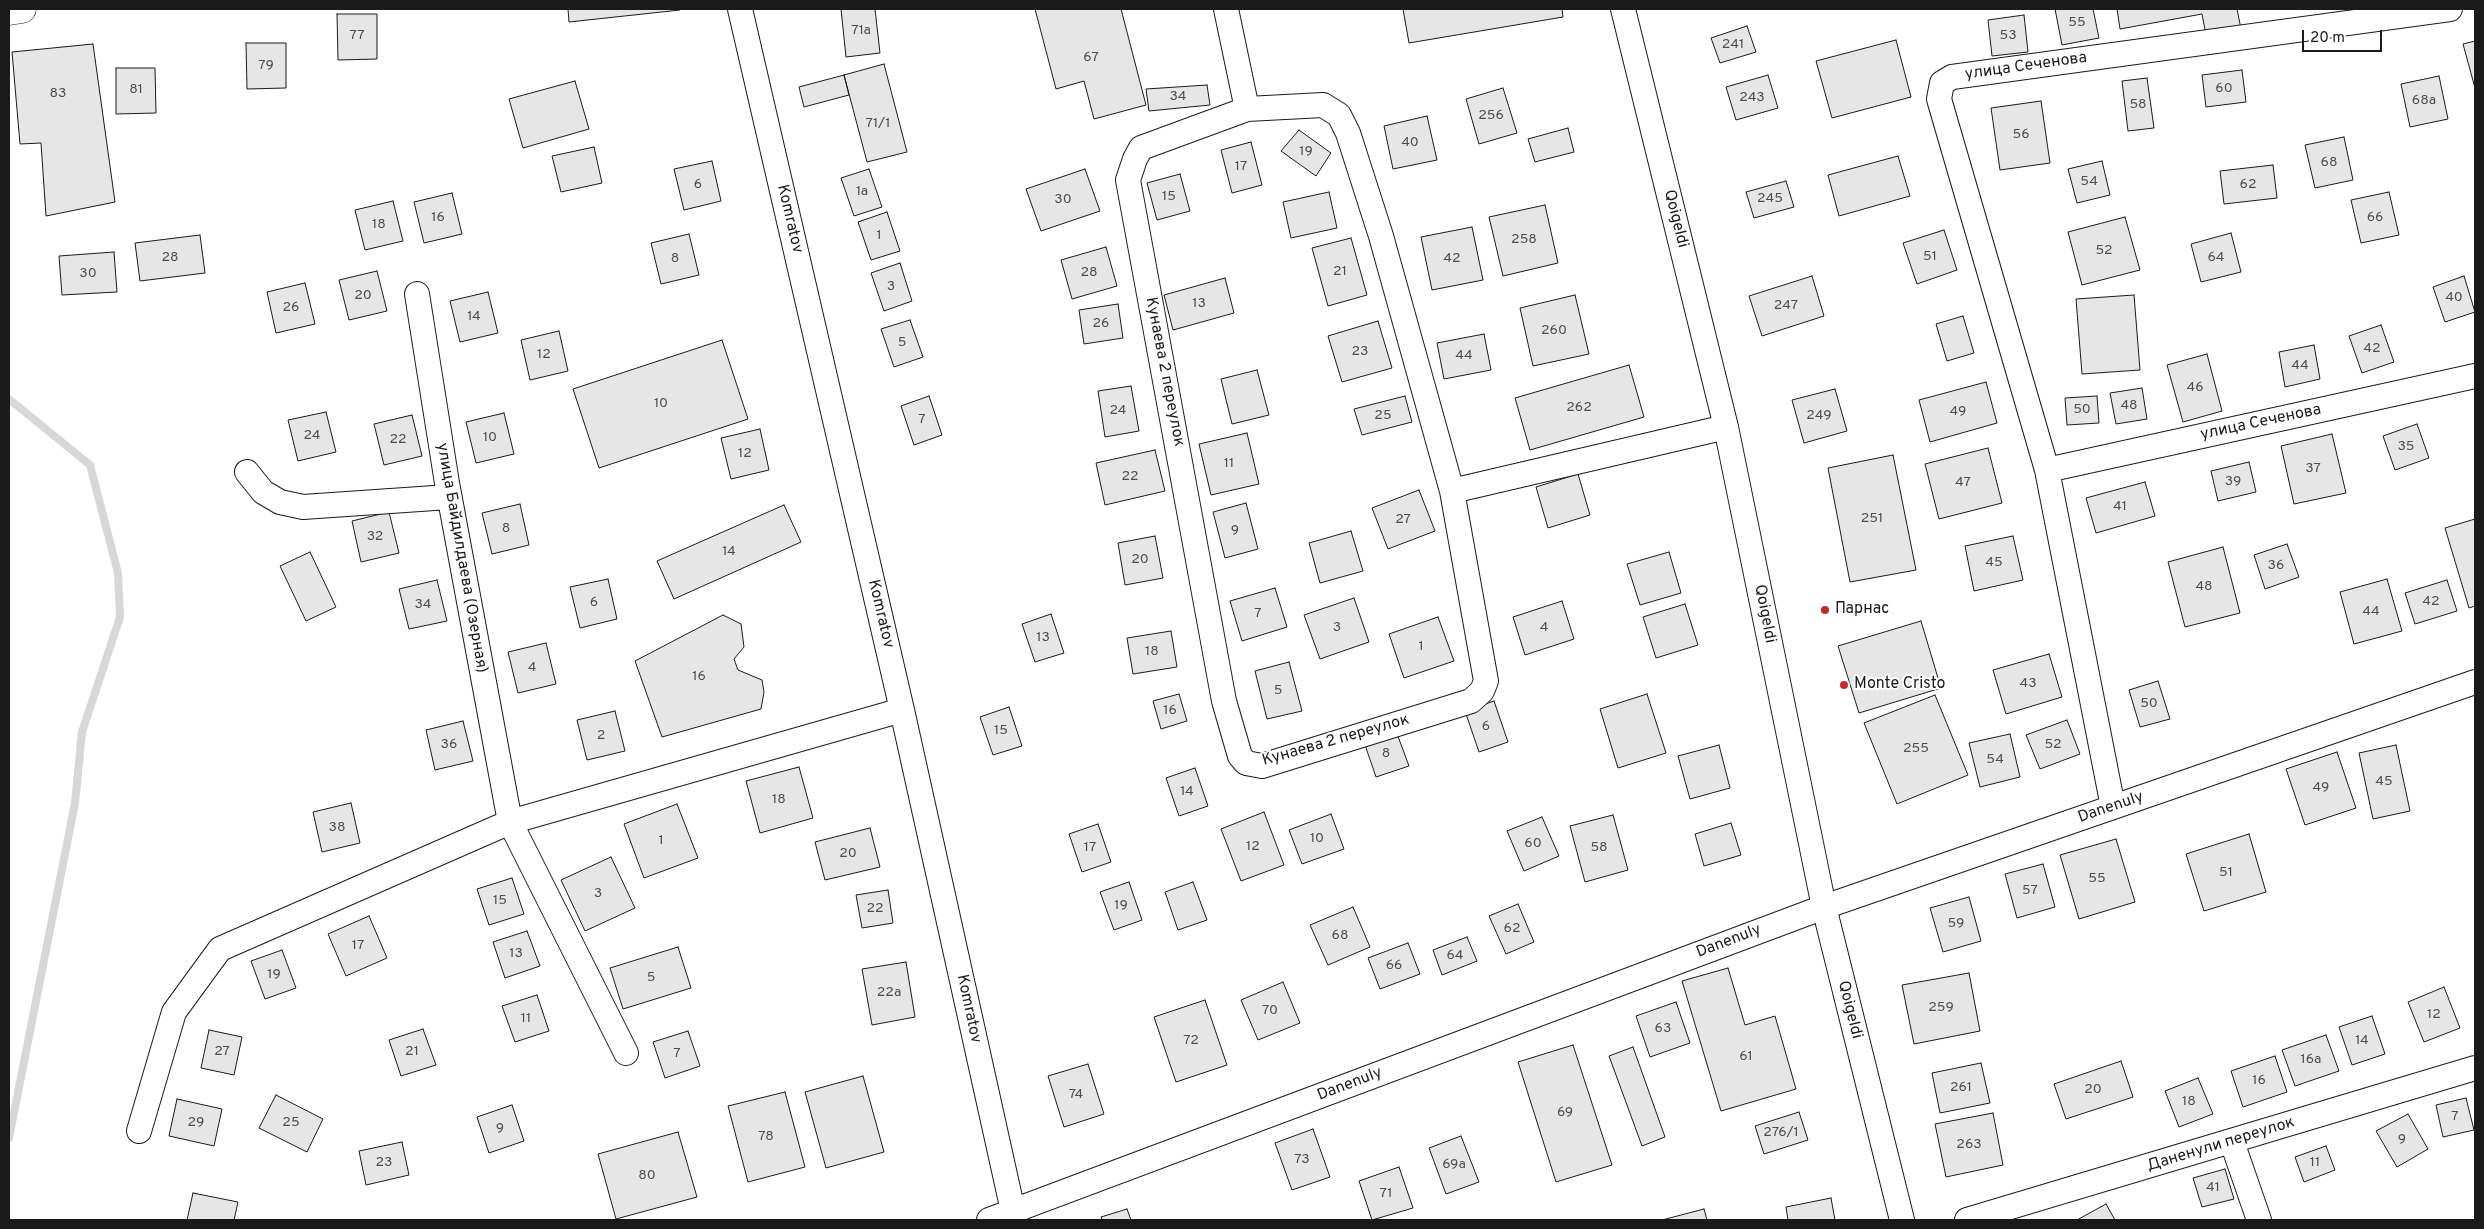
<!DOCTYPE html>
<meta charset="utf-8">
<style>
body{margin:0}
#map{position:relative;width:2484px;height:1229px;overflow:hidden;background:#fff;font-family:Overpass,sans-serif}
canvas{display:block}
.frame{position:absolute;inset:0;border:10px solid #1a1a1a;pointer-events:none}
.scale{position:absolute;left:2302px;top:30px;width:80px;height:22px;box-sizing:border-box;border:2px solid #1a1a1a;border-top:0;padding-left:6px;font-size:15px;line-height:18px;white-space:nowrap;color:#1a1a1a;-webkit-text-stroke:4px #fff;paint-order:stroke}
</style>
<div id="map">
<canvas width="2484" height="1229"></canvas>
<div class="frame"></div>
<div class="scale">20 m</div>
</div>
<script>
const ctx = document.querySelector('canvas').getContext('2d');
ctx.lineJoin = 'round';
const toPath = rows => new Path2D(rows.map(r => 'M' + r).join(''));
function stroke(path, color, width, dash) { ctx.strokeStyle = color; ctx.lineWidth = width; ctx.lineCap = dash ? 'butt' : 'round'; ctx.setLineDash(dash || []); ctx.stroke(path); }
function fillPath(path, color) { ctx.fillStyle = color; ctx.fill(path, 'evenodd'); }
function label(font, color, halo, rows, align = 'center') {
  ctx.font = font + ' Overpass,sans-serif'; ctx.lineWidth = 4; ctx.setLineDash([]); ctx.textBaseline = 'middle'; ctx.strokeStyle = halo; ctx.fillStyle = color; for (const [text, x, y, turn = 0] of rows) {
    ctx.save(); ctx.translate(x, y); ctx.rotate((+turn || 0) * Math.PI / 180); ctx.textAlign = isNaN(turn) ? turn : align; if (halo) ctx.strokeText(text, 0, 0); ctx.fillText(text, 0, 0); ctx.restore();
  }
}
stroke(toPath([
 [9,399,90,465,118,573,120,617,82,732,75,803,9,1138]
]), '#d7d7d7', 8);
const building = toPath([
 [568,9,680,9,680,10,569,22,568,9],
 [841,9,875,9,880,53,846,57,841,9],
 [1035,9,1121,9,1146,105,1094,119,1084,81,1056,89,1035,9],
 [1403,9,1562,9,1563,17,1409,43,1403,9],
 [2055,9,2093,9,2099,38,2062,45,2055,9],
 [2117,9,2237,9,2241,29,2206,35,2202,14,2120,29,2117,9],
 [337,14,377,14,377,59,338,60,337,14],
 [2024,15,2028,52,1992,56,1988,20,2024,15],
 [1747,26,1756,52,1720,63,1711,38,1747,26],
 [1896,40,1911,97,1832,118,1816,61,1896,40],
 [2475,41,2475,88,2463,44,2475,41],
 [246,43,286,43,286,88,247,89,246,43],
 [93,44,115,202,46,216,41,143,20,144,12,52,93,44],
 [884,64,907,152,867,162,844,75,884,64],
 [116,68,155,68,156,113,116,114,116,68],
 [2242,70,2246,102,2206,107,2202,75,2242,70],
 [844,75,849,95,804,107,799,87,844,75],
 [1768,75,1778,108,1736,120,1726,87,1768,75],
 [2439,76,2448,119,2410,127,2401,84,2439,76],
 [2147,78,2154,128,2128,131,2122,81,2147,78],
 [575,81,589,129,523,148,509,99,575,81],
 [1207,85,1210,105,1149,111,1146,89,1207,85],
 [1503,88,1517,133,1479,144,1466,99,1503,88],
 [2041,101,2050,163,2000,170,1991,108,2041,101],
 [1427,116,1437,160,1393,169,1384,126,1427,116],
 [1568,128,1574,152,1535,162,1528,139,1568,128],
 [1299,130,1331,153,1316,176,1281,151,1299,130],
 [2344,137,2353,180,2315,188,2305,145,2344,137],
 [1251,142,1262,185,1232,193,1221,150,1251,142],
 [594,147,602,183,561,192,552,156,594,147],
 [1898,156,1910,196,1839,216,1828,175,1898,156],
 [712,161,721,201,684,210,674,169,712,161],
 [2102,161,2110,195,2077,203,2068,169,2102,161],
 [2273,165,2277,198,2224,204,2220,171,2273,165],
 [869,169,882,207,854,216,841,178,869,169],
 [1085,169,1100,211,1041,231,1026,189,1085,169],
 [1180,174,1190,211,1157,220,1147,183,1180,174],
 [1786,181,1794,207,1754,218,1746,192,1786,181],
 [1329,192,1337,228,1291,238,1283,202,1329,192],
 [2389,192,2399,235,2361,243,2351,200,2389,192],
 [452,193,462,234,424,243,414,202,452,193],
 [393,201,403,241,365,250,355,210,393,201],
 [1545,205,1558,263,1503,276,1489,217,1545,205],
 [887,212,900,251,871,260,858,222,887,212],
 [2125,217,2140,270,2082,285,2068,232,2125,217],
 [1472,227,1483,280,1432,290,1421,237,1472,227],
 [1944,230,1957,270,1917,284,1903,243,1944,230],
 [2231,233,2241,272,2201,282,2191,244,2231,233],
 [689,234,699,275,661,284,651,243,689,234],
 [200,235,205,273,140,281,135,243,200,235],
 [1351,238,1367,295,1328,306,1312,248,1351,238],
 [1106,247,1117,286,1072,299,1061,260,1106,247],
 [114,252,117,292,62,295,59,256,114,252],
 [900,263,912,301,884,311,871,273,900,263],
 [377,271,387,311,349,320,339,280,377,271],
 [1812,276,1824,316,1762,336,1749,296,1812,276],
 [2464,276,2475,312,2445,322,2433,287,2464,276],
 [1225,278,1234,313,1173,330,1164,295,1225,278],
 [305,283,315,324,276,333,267,292,305,283],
 [488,292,498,333,460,342,450,301,488,292],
 [1575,295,1589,354,1533,366,1520,308,1575,295],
 [2134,295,2140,370,2082,374,2076,299,2134,295],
 [1118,304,1123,338,1084,344,1079,310,1118,304],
 [1963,316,1974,353,1947,361,1936,324,1963,316],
 [910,320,923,357,894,367,881,329,910,320],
 [1378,321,1392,368,1342,382,1328,336,1378,321],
 [2381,325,2394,362,2362,373,2349,336,2381,325],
 [559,331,568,371,530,380,521,340,559,331],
 [1484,334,1491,370,1444,379,1437,343,1484,334],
 [722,340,748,419,599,468,573,389,722,340],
 [2314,345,2320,379,2285,387,2279,352,2314,345],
 [2207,354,2222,411,2183,422,2167,365,2207,354],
 [1629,365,1644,417,1530,450,1515,398,1629,365],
 [1257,370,1269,415,1232,424,1221,379,1257,370],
 [1986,382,1997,423,1930,442,1919,400,1986,382],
 [1131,386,1139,431,1105,437,1098,391,1131,386],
 [2142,388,2147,419,2116,424,2110,393,2142,388],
 [1835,389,1847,431,1804,443,1792,400,1835,389],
 [929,396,942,435,914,445,901,406,929,396],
 [1405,396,1412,422,1362,435,1354,409,1405,396],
 [2097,396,2099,423,2067,425,2065,398,2097,396],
 [326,412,336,452,298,461,288,420,326,412],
 [504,413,514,454,476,463,466,422,504,413],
 [412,415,422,456,384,465,374,424,412,415],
 [2417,424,2429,458,2395,470,2383,436,2417,424],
 [760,429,769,470,731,479,721,438,760,429],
 [1247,433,1259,484,1211,495,1199,444,1247,433],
 [2332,434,2346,493,2294,504,2281,446,2332,434],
 [1988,448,2002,503,1939,519,1925,464,1988,448],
 [1155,450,1165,491,1105,505,1096,463,1155,450],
 [1893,455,1916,570,1850,582,1828,468,1893,455],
 [2249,462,2256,492,2218,501,2211,471,2249,462],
 [1578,474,1590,515,1548,528,1536,487,1578,474],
 [2145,482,2155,516,2096,533,2086,498,2145,482],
 [1419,490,1435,531,1388,549,1372,508,1419,490],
 [1246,503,1258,549,1225,558,1213,512,1246,503],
 [520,504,529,545,492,554,482,513,520,504],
 [784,505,801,542,674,599,657,561,784,505],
 [389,512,399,553,361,562,352,521,389,512],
 [2475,519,2475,606,2469,608,2445,528,2475,519],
 [1351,531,1363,571,1320,583,1309,543,1351,531],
 [1155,536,1163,578,1125,585,1118,543,1155,536],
 [2013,536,2023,580,1974,591,1965,546,2013,536],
 [2287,544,2299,577,2265,589,2254,555,2287,544],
 [2223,547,2240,613,2185,627,2168,562,2223,547],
 [310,552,336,607,306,621,280,566,310,552],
 [1669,552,1681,593,1640,605,1627,564,1669,552],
 [608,579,617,619,580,628,570,587,608,579],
 [2387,579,2402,631,2354,644,2340,592,2387,579],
 [437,580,447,621,409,629,399,589,437,580],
 [2447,580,2457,611,2415,624,2405,593,2447,580],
 [1275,588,1287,627,1242,641,1230,601,1275,588],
 [1354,598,1369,642,1320,659,1304,615,1354,598],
 [1562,601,1574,639,1525,655,1513,617,1562,601],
 [1685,604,1698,645,1656,658,1643,617,1685,604],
 [1051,614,1064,653,1035,662,1022,624,1051,614],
 [723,615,741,624,744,647,734,659,738,670,762,680,764,692,761,709,662,737,635,661,723,615],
 [1438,617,1454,661,1404,678,1389,634,1438,617],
 [1921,621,1941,688,1859,713,1838,646,1921,621],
 [1171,631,1177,667,1133,674,1127,638,1171,631],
 [546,643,556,684,518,693,508,652,546,643],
 [2049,654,2062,697,2006,714,1993,670,2049,654],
 [1289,662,1302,711,1267,719,1255,671,1289,662],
 [2158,681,2170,719,2140,727,2129,690,2158,681],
 [1179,694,1187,721,1161,729,1153,701,1179,694],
 [1647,694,1666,753,1618,768,1600,709,1647,694],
 [1935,695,1968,775,1897,804,1864,723,1935,695],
 [1494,701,1508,742,1479,752,1465,711,1494,701],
 [1009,707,1022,746,993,755,980,717,1009,707],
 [615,711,625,751,587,760,577,720,615,711],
 [2067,720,2080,754,2040,769,2026,735,2067,720],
 [463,721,473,761,435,770,426,730,463,721],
 [1396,731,1409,766,1376,777,1364,742,1396,731],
 [2010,734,2020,777,1980,787,1969,743,2010,734],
 [1719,745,1730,788,1690,799,1678,756,1719,745],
 [2396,745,2410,811,2373,819,2359,753,2396,745],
 [2337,752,2356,808,2305,825,2286,769,2337,752],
 [799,767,813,818,760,833,746,781,799,767],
 [1195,768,1208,806,1179,816,1166,778,1195,768],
 [351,803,360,843,322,852,313,812,351,803],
 [677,804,698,858,644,878,624,824,677,804],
 [1264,812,1284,865,1241,881,1221,829,1264,812],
 [1331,814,1344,849,1302,864,1289,830,1331,814],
 [1613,815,1628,870,1585,882,1570,826,1613,815],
 [1542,817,1559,856,1524,871,1507,831,1542,817],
 [1731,823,1741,855,1704,866,1695,834,1731,823],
 [1098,824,1111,862,1082,872,1069,834,1098,824],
 [870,828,880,867,825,880,815,842,870,828],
 [2249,834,2266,892,2204,911,2186,854,2249,834],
 [2116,839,2135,902,2079,919,2060,855,2116,839],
 [611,857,635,908,585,931,561,880,611,857],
 [2043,864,2055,907,2017,918,2005,874,2043,864],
 [512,878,524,914,489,925,477,889,512,878],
 [1129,882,1142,920,1114,930,1100,892,1129,882],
 [1193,882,1207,920,1178,930,1165,892,1193,882],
 [888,890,893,923,862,928,856,895,888,890],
 [1969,897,1981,941,1943,952,1930,908,1969,897],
 [1518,904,1534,942,1506,954,1489,916,1518,904],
 [1353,907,1370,947,1328,965,1310,925,1353,907],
 [369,916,387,958,346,976,328,934,369,916],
 [527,931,540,966,505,978,493,942,527,931],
 [1467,937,1477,961,1442,975,1433,950,1467,937],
 [1408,943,1420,974,1380,989,1368,958,1408,943],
 [678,947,691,988,623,1009,610,968,678,947],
 [282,950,296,988,265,999,251,961,282,950],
 [906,962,915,1017,872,1025,862,969,906,962],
 [1728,968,1745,1025,1775,1016,1796,1089,1721,1111,1682,981,1728,968],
 [1969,973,1980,1031,1914,1044,1902,985,1969,973],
 [1283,982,1300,1023,1258,1040,1241,1000,1283,982],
 [2444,987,2460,1028,2424,1042,2408,1002,2444,987],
 [537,995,549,1031,515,1042,502,1006,537,995],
 [1205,1000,1227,1065,1176,1082,1154,1017,1205,1000],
 [1676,1002,1690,1043,1650,1057,1636,1016,1676,1002],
 [2372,1016,2385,1054,2352,1065,2339,1027,2372,1016],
 [423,1029,436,1065,401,1076,389,1040,423,1029],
 [209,1030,242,1037,234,1075,201,1068,209,1030],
 [688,1031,700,1066,665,1078,653,1042,688,1031],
 [2326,1035,2339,1071,2295,1086,2282,1050,2326,1035],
 [1573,1045,1612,1165,1556,1182,1518,1062,1573,1045],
 [1633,1047,1665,1137,1642,1146,1609,1056,1633,1047],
 [2275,1056,2287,1092,2243,1107,2231,1071,2275,1056],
 [2121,1061,2133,1097,2066,1119,2054,1084,2121,1061],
 [1981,1063,1990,1103,1940,1113,1932,1073,1981,1063],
 [1088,1064,1104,1114,1064,1127,1048,1076,1088,1064],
 [863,1076,884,1152,826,1168,805,1092,863,1076],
 [2198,1078,2213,1114,2179,1127,2165,1091,2198,1078],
 [785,1092,805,1167,748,1182,728,1106,785,1092],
 [276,1095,323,1119,307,1152,259,1128,276,1095],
 [2466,1098,2474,1130,2443,1137,2436,1105,2466,1098],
 [177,1099,222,1109,214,1146,169,1136,177,1099],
 [512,1105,524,1141,489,1153,477,1117,512,1105],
 [1799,1112,1808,1140,1764,1154,1755,1126,1799,1112],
 [1993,1113,2003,1165,1946,1177,1935,1124,1993,1113],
 [2408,1114,2428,1149,2397,1167,2376,1131,2408,1114],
 [1313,1129,1330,1177,1292,1190,1275,1143,1313,1129],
 [678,1132,697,1197,616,1219,598,1154,678,1132],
 [1461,1136,1479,1182,1446,1194,1429,1148,1461,1136],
 [402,1142,409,1175,366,1185,359,1151,402,1142],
 [2326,1146,2335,1170,2304,1182,2295,1157,2326,1146],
 [1399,1167,1413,1208,1372,1220,1359,1181,1399,1167],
 [2225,1169,2234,1199,2202,1207,2193,1178,2225,1169],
 [193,1193,238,1202,234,1220,187,1220,193,1193],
 [1831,1198,1835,1220,1788,1220,1786,1207,1831,1198],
 [2106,1204,2115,1220,2077,1220,2106,1204],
 [1127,1209,1131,1220,1102,1220,1101,1217,1127,1209],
 [1704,1209,1707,1220,1662,1220,1704,1209]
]);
fillPath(building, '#e6e6e6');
stroke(building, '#1a1a1a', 1);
const minor = toPath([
 [740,9,902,710,1015,1220],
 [1226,9,1247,109],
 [1623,9,1726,427,1824,907,1902,1220],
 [1323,105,1339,115,1348,133,1381,236,1452,491,1486,681,1482,691,1471,701,1262,766,1246,763,1240,756,1224,701,1128,180,1135,159,1141,148,1247,109,1323,105],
 [417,294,447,483,510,822,626,1053],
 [2047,470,2475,376],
 [247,472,263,492,280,502,303,507,449,497],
 [1452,491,1726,427],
 [2113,807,2047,470,1939,99,1942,83,1952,77,2450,9],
 [139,1131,174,1012,220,949,510,822,902,710],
 [2232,1142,2259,1220],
 [989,1220,1824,907,2475,682],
 [1967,1220,2475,1068]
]);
const secondary = toPath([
 [9,11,22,9]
]);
stroke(minor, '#1a1a1a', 26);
stroke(secondary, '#1a1a1a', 29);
stroke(minor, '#fff', 24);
stroke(secondary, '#fff', 28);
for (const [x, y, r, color] of [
 [1825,610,5,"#c62828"],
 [1844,685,5,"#c62828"]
]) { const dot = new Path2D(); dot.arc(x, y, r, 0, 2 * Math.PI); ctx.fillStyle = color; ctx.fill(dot); stroke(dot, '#fff', 2); }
label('14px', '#4d4d4d', null, [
 ["55",2077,23],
 ["71а",861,31],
 ["77",357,36],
 ["53",2008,36],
 ["241",1733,45],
 ["67",1091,58],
 ["79",266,66],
 ["60",2224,89],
 ["81",136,90],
 ["83",58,94],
 ["34",1178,97],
 ["243",1752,98],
 ["68а",2424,101],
 ["58",2138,105],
 ["256",1491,116],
 ["71/1",878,124],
 ["56",2021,135],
 ["40",1410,143],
 ["19",1306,152],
 ["68",2329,163],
 ["17",1241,167],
 ["54",2089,182],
 ["6",698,185],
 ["62",2248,185],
 ["1а",862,192],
 ["15",1169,197],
 ["245",1770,199],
 ["30",1063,200],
 ["16",438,218],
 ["66",2375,218],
 ["18",379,225],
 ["1",879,236],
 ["258",1524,240],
 ["52",2104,251],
 ["51",1930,257],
 ["28",170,258],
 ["64",2216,258],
 ["8",675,259],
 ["42",1452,259],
 ["21",1340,272],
 ["28",1089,273],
 ["30",88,274],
 ["3",891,287],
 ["20",363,296],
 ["40",2454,298],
 ["13",1199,304],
 ["247",1786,306],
 ["26",291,308],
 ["14",474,317],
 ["26",1101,324],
 ["260",1554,331],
 ["5",902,343],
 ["42",2372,349],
 ["23",1360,352],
 ["12",544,355],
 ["44",1464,356],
 ["44",2300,366],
 ["46",2195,388],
 ["10",661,404],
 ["48",2129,406],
 ["262",1579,408],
 ["50",2082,410],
 ["24",1118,411],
 ["49",1958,412],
 ["25",1383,416],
 ["249",1819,416],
 ["7",922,420],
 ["24",312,436],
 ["10",490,438],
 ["22",398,440],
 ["35",2406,447],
 ["12",745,454],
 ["11",1229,464],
 ["37",2313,469],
 ["22",1130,477],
 ["39",2233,482],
 ["47",1963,483],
 ["41",2120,507],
 ["251",1872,519],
 ["27",1403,520],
 ["8",506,529],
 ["9",1235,531],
 ["32",375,537],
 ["14",729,552],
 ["20",1140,560],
 ["45",1994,563],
 ["36",2276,566],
 ["48",2204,587],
 ["42",2431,602],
 ["6",594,603],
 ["34",423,605],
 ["44",2371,612],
 ["7",1258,614],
 ["3",1337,628],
 ["4",1544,628],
 ["13",1043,638],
 ["1",1421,647],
 ["18",1152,652],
 ["4",532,668],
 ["16",699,677],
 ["43",2028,684],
 ["5",1278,691],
 ["50",2149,704],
 ["16",1170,711],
 ["6",1486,727],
 ["15",1001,731],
 ["2",601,736],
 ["36",449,745],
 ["52",2053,745],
 ["255",1916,749],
 ["8",1386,754],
 ["54",1995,760],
 ["45",2384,782],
 ["49",2321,788],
 ["14",1187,792],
 ["18",779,800],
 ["38",337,828],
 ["10",1317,839],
 ["1",661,841],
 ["60",1533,844],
 ["12",1253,847],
 ["17",1090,848],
 ["58",1599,848],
 ["20",848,854],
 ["51",2226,873],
 ["55",2097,879],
 ["57",2030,891],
 ["3",598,894],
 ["15",500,901],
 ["19",1121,906],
 ["22",875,909],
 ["59",1956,924],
 ["62",1512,929],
 ["68",1340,936],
 ["17",358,946],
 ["13",516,954],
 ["64",1455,956],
 ["66",1394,966],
 ["19",274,975],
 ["5",651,978],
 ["22а",889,993],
 ["259",1941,1008],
 ["70",1270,1011],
 ["12",2434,1015],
 ["11",526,1019],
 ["63",1663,1029],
 ["72",1191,1041],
 ["14",2362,1041],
 ["27",222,1052],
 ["21",412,1052],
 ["7",677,1054],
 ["61",1746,1057],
 ["16а",2311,1060],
 ["16",2259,1081],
 ["261",1961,1088],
 ["20",2093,1090],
 ["74",1076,1095],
 ["18",2189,1102],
 ["69",1565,1113],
 ["7",2455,1117],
 ["29",196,1123],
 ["25",291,1123],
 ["9",500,1129],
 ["276/1",1781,1133],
 ["78",766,1137],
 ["9",2402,1140],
 ["263",1969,1145],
 ["73",1302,1160],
 ["23",384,1163],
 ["11",2315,1163],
 ["69а",1454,1165],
 ["80",647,1176],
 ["41",2213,1188],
 ["71",1386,1194]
]);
label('16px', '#1a1a1a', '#fff', [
 ["улица Сеченова",2026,67,-8],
 ["Komratov",789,219,77],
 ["Qoigeldi",1675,219,76],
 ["Кунаева 2 переулок",1164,372,79],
 ["улица Сеченова",2261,423,-12],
 ["улица Байдилдаева (Озерная)",461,558,80],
 ["Komratov",880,614,77],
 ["Qoigeldi",1764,614,79],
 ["Кунаева 2 переулок",1336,741,-16],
 ["Danenuly",2111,808,-19],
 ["Danenuly",1729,942,-21],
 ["Komratov",968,1009,78],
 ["Qoigeldi",1849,1010,76],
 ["Danenuly",1350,1085,-21],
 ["Даненули переулок",2221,1145,-17]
]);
label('16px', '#1a1a1a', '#fff', [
 ["Парнас",1835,610],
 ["Monte Cristo",1854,685]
], 'left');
</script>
